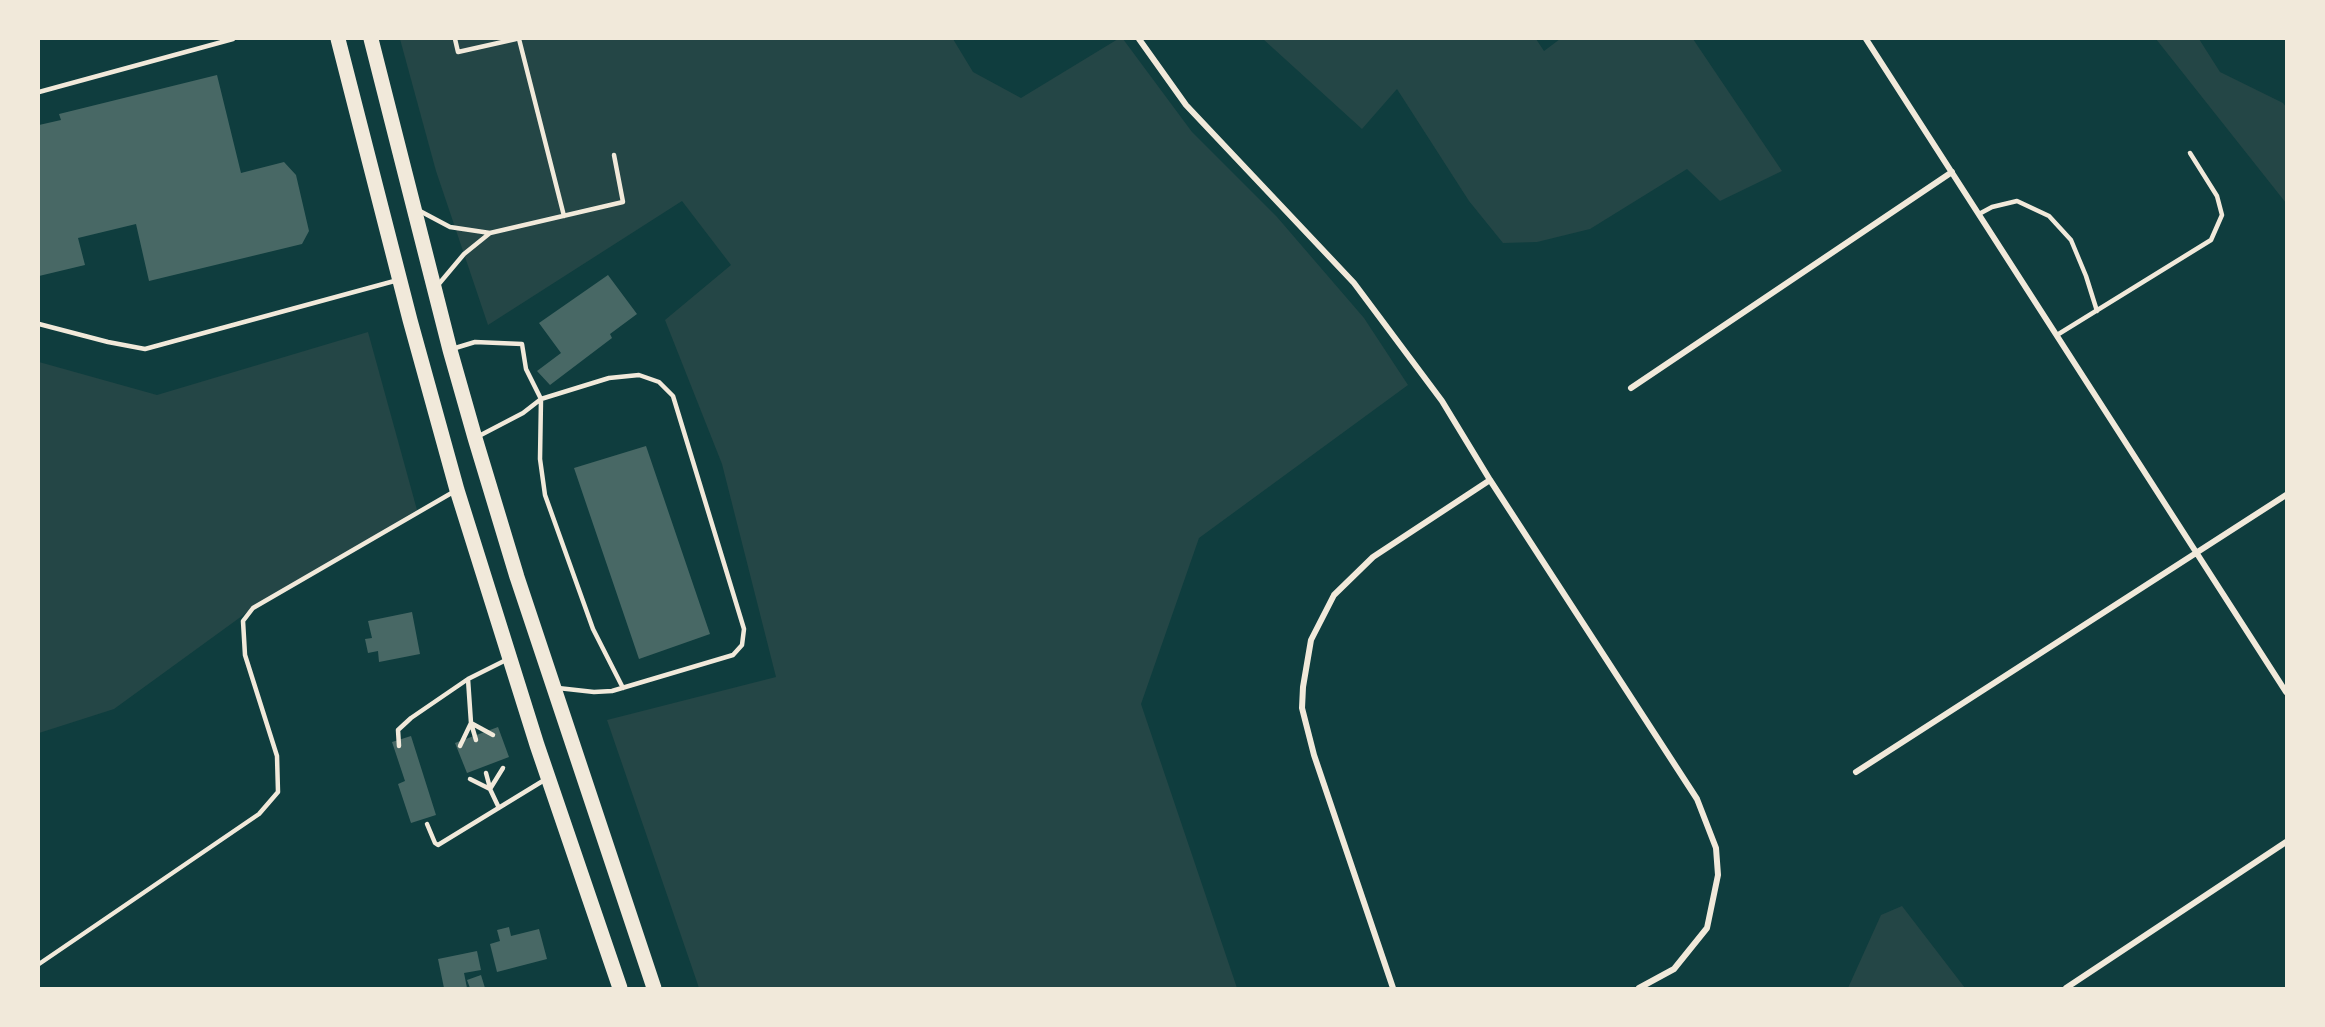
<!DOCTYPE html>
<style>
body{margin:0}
#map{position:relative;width:2325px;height:1027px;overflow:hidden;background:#0f3d3e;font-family:"Public Sans",sans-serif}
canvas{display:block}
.frame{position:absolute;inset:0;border:40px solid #f1e9da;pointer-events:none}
</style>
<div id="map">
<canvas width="2325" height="1027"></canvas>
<div class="frame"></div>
</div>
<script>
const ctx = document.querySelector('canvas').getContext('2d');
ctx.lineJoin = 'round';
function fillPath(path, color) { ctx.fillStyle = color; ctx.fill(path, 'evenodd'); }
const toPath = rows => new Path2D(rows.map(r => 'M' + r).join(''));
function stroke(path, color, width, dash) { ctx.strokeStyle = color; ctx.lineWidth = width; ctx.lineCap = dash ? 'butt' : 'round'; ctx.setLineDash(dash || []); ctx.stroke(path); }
fillPath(toPath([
 [400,39,953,39,973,72,1021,98,1118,39,1123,39,1192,132,1277,217,1364,318,1408,385,1199,538,1141,704,1237,988,699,988,607,720,776,677,722,464,665,320,731,265,682,201,488,325,436,171],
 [1263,39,1536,39,1544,51,1560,39,1693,39,1782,171,1720,201,1687,169,1590,229,1537,242,1503,243,1469,201,1397,89,1362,129],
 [2156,39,2199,39,2220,72,2283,103,2286,107,2286,203],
 [368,332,417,510,253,608,114,709,39,733,39,362,157,395],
 [1902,906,1965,988,1848,988,1881,915]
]), '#244646');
fillPath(toPath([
 [217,75,241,173,284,162,296,175,309,231,302,244,149,281,136,224,78,238,85,265,39,276,39,125,61,120,59,114],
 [608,275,637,314,610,334,612,338,550,385,537,371,561,353,539,323],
 [646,446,710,634,639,659,574,468],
 [412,612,420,654,379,662,378,651,368,653,365,639,372,638,368,621],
 [498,727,509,757,467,773,455,743],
 [411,736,436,815,411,823,398,784,405,781,392,742],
 [509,927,511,936,539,929,547,959,497,972,490,944,500,941,497,930],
 [477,951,481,970,464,973,467,988,444,988,438,959],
 [481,975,485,988,470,988,467,980]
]), '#486865');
stroke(toPath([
 [455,39,458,52,516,39],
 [519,39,564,216],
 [39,92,233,39],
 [418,210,450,227,490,233,464,254,438,285],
 [1979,214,1992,207,2017,201,2049,216,2071,240,2086,276,2097,311],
 [490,233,623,202,614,155],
 [39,324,108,342,145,349,398,280],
 [2057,335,2211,240,2222,215,2217,196,2190,153],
 [452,349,475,342,522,344,526,369,541,399,523,413,477,437],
 [468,679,471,723,493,735],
 [558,688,594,692,612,691,733,655,742,645,744,629,673,396,659,382,639,375,609,378,541,399,540,459,545,495,593,629,623,688],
 [471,723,476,740],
 [399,746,398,730,411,718,468,679,508,659],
 [460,746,471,723],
 [486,773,490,788],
 [470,779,490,789],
 [499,808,490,789,503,768],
 [427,824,435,843,438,845,546,779],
 [39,964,259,814,278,792,277,756,245,655,243,621,253,608,455,491]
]), '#f1e9da', 4.5);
stroke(toPath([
 [1139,39,1186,105,1354,283,1442,401,1490,480,1697,799,1716,848,1718,875,1707,928,1674,969,1639,988],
 [1866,39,2286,692],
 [1631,388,1952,172],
 [1856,772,2286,495],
 [1393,988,1314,755,1302,708,1303,687,1311,640,1334,595,1373,557,1490,480],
 [2066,988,2286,842]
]), '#f1e9da', 6);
stroke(toPath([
 [338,39,410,320,457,490,537,745,620,988],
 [371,39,450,350,475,438,517,577,654,988]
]), '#f1e9da', 15);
</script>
